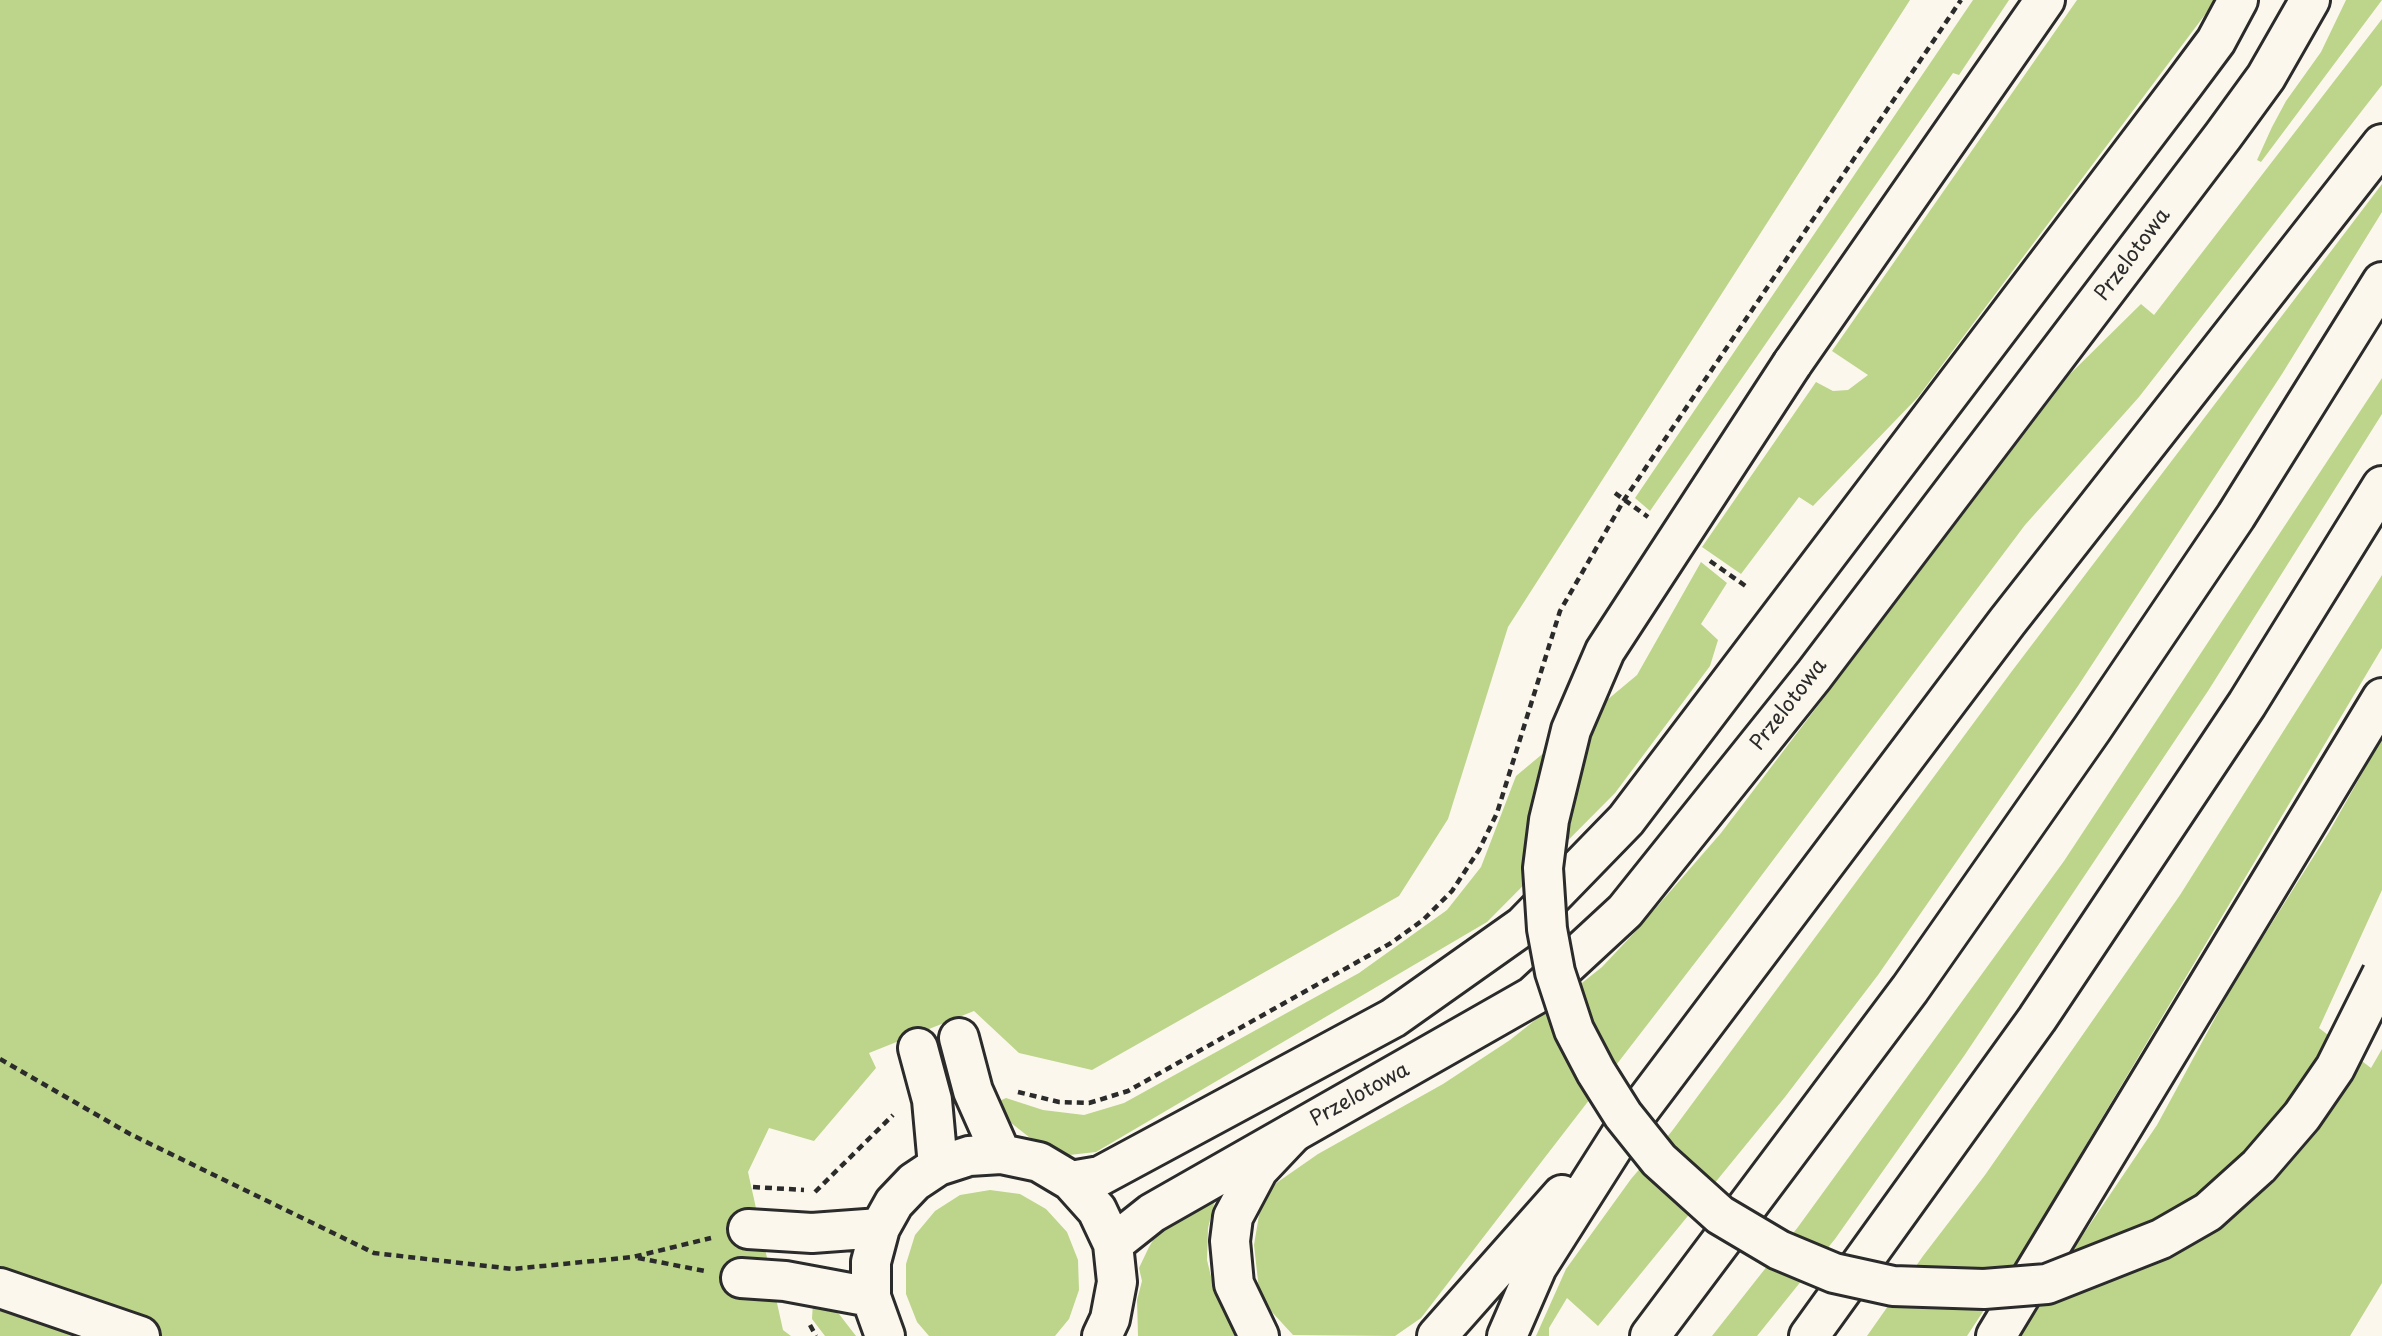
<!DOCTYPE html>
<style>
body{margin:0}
canvas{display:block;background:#fbf7ec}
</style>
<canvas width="2382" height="1336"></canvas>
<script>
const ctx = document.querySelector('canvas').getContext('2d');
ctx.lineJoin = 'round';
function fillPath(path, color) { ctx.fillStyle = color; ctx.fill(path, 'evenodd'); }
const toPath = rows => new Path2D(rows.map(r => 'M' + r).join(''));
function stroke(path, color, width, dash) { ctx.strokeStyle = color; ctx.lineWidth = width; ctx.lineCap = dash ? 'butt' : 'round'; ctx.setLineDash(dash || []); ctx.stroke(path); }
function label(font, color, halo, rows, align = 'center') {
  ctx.font = font + ' "Playpen Sans",sans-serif'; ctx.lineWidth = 5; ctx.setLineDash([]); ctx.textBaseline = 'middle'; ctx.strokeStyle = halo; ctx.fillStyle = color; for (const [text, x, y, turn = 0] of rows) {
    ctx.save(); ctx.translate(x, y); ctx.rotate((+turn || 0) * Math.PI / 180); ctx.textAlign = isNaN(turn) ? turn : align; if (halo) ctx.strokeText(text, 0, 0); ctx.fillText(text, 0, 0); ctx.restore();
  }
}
fillPath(toPath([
 [0,0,1910,0,1508,627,1448,819,1399,896,1092,1070,1019,1053,974,1011,869,1053,876,1068,814,1141,769,1128,748,1172,783,1330,791,1336,0,1336],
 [1973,0,2009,0,1959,75,1953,73,1650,511,1635,498],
 [2077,0,2216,0,1918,397,1813,506,1799,497,1741,574,1702,547,1816,382,1833,391,1848,390,1868,375,1832,351],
 [2346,0,2382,0,2261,162,2257,160,2272,127,2286,101,2321,52],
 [2382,19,2382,85,2139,397,2025,525,1728,920,1421,1318,1395,1336,1293,1335,1260,1299,1254,1245,1259,1215,1272,1186,1318,1154,1443,1084,1510,1040,1602,967,1634,933,1721,833,2070,374,2141,304,2154,315],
 [2382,184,2382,212,2282,374,2078,686,1878,975,1785,1097,1598,1326,1567,1298,1549,1328,1549,1336,1536,1336,1566,1269,1631,1179,1672,1131,2012,671],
 [2382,378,2382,414,2208,691,1964,1056,1835,1239,1757,1336,1712,1336,1798,1227,2064,861],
 [1701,562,1727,583,1701,624,1718,640,1710,666,1615,793,1487,922,1096,1152,1069,1155,1029,1137,1006,1119,997,1102,1006,1098,1043,1110,1084,1115,1124,1103,1359,973,1447,910,1481,867,1516,776,1637,675],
 [2382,575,2382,648,2022,1252,1967,1336,1867,1336,1923,1256,1985,1175,2180,895],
 [2382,738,2382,890,2319,1028,2371,1068,2382,1049,2382,1283,2350,1336,2019,1336,2030,1313,2157,1125,2233,985,2329,832],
 [990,1190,1020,1194,1046,1209,1067,1232,1078,1260,1079,1290,1069,1319,1055,1336,929,1336,917,1322,906,1294,906,1264,915,1235,935,1211,960,1195],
 [1217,1192,1208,1228,1207,1260,1215,1293,1238,1336,1138,1336,1137,1300,1142,1281,1139,1268,1149,1247,1161,1227],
 [813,1301,839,1314,856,1336,825,1336,812,1319]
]), '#bdd58b');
const minor = toPath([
 [959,1038,973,1091,1001,1154],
 [918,1048,932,1100,938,1166],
 [1071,1181,1100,1176,1393,1018,1523,926,1626,820,2184,84,2216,41,2238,0],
 [748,1229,812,1233,880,1228],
 [1113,1244,1152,1213,1533,996,1625,911,1814,675,2223,136,2266,77,2310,0],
 [741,1278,785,1281,871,1297],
 [0,1288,140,1336],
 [885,1336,871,1297,871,1262,880,1228,894,1203,914,1182,938,1166,969,1156,1001,1154,1039,1162,1071,1181,1097,1210,1113,1244,1117,1282,1110,1319,1102,1336]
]);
const highway = toPath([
 [1792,364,2045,0],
 [1259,1336,1234,1284,1230,1241,1233,1217,1258,1170,1293,1133],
 [1437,1336,1562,1195],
 [1507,1336,1537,1267,1622,1133,2007,622,2382,144],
 [1650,1336,1910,989,2092,729,2236,516,2382,282],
 [1809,1336,2037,1019,2247,704,2382,486],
 [1996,1336,2382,698]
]);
stroke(minor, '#2b2b2b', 44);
stroke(highway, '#2b2b2b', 44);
stroke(toPath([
 [1615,493,1648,517],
 [1710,561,1747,587],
 [0,1059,130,1134,374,1253,513,1269,633,1257,711,1238],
 [1018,1092,1059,1102,1089,1103,1128,1091,1391,943,1423,920,1452,891,1479,850,1497,813,1560,611,1624,500,1961,0],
 [753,1187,804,1190],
 [815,1192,893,1115],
 [638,1258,705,1271],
 [810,1325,816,1336]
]), '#2b2b2b', 4.5, [7, 5]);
stroke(minor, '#fbf7ec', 38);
stroke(highway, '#fbf7ec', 38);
const highwayBridge = toPath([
 [1792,364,1605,651,1571,730,1549,820,1543,868,1547,929,1555,972,1574,1030,1596,1072,1623,1115,1659,1160,1720,1215,1779,1250,1834,1273,1893,1286,1984,1289,2047,1284,2161,1239,2208,1212,2259,1166,2302,1116,2335,1068,2382,974]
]);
stroke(highwayBridge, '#2b2b2b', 44, []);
stroke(highwayBridge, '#fbf7ec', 38);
label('21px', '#2b2b2b', '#fbf7ec', [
 ["Przelotowa",2133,255,-53],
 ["Przelotowa",1789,705,-52],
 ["Przelotowa",1360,1095,-29]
]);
</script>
